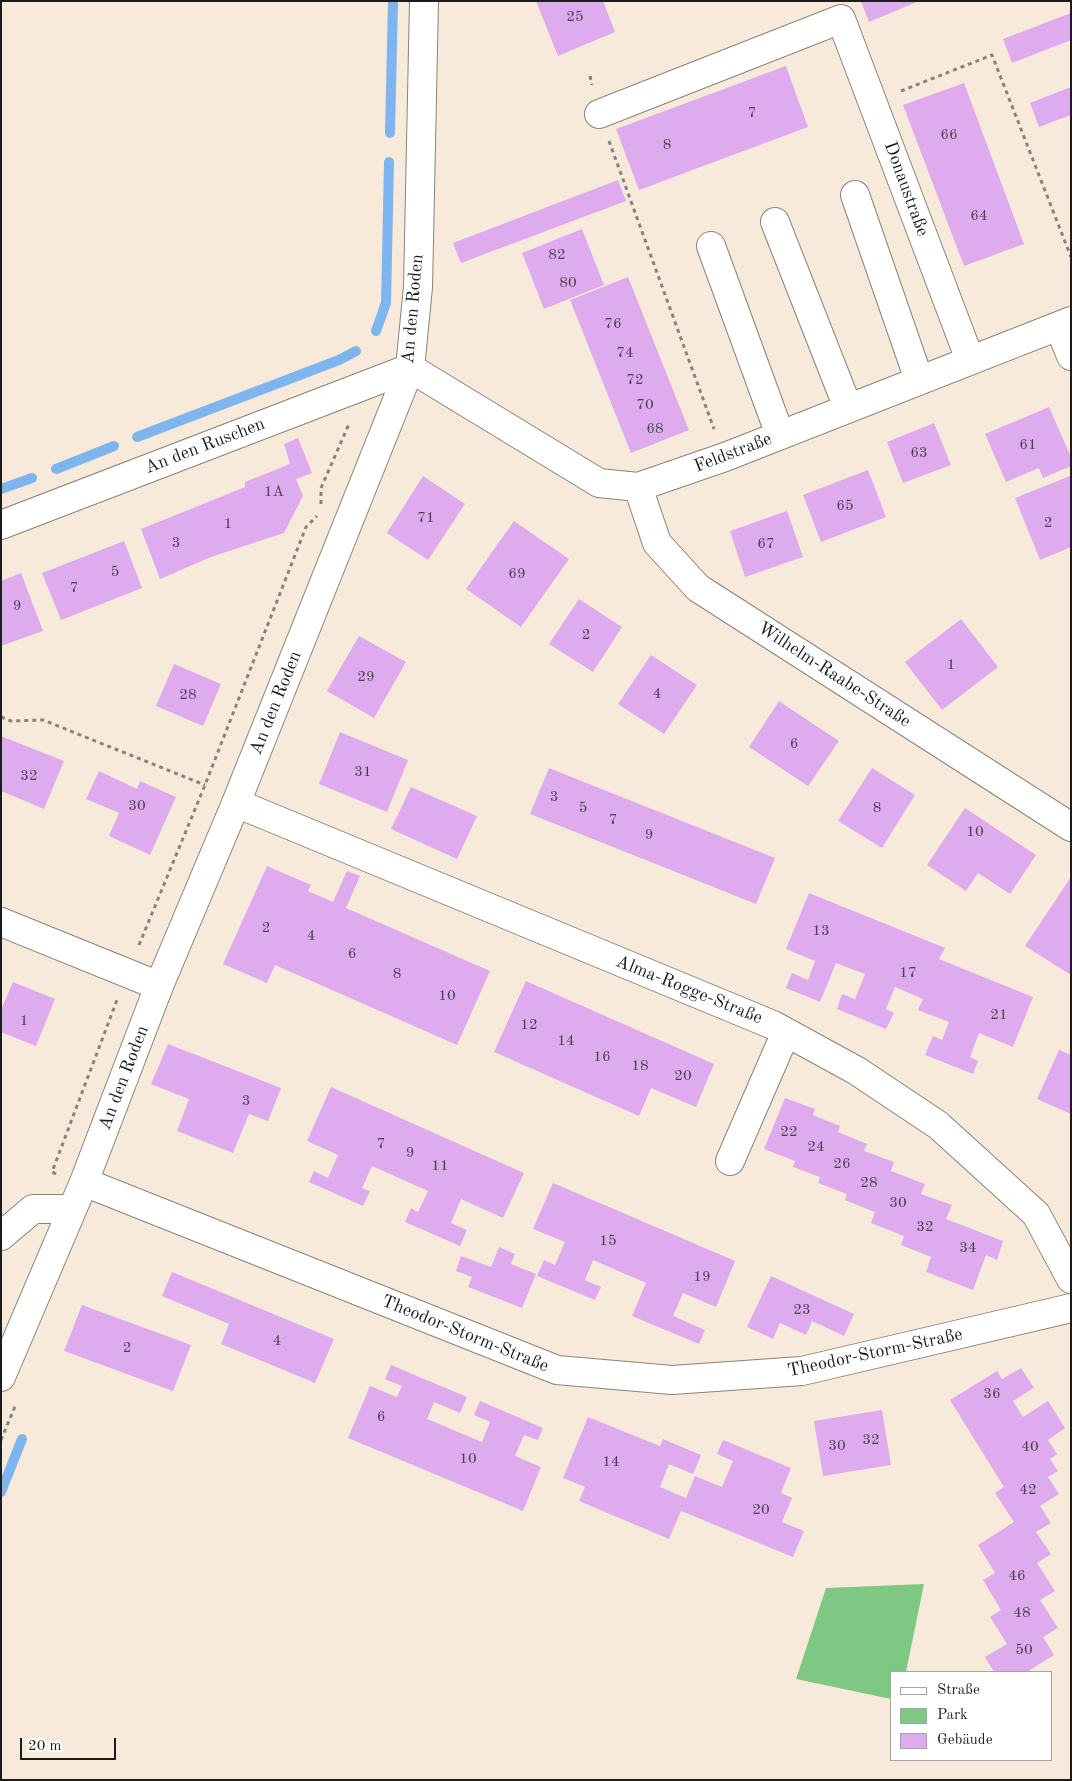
<!DOCTYPE html>
<meta charset="utf-8">
<style>
body{margin:0}
#map{position:relative;width:1072px;height:1781px;overflow:hidden;background:#f8eada;font-family:"Old Standard TT",serif}
canvas{display:block}
.frame{position:absolute;inset:0;border:2px solid #1c1c1c;pointer-events:none}
.legend{position:absolute;left:890px;top:1671px;width:162px;height:90px;box-sizing:border-box;background:#fff;border:1px solid #a4a4a4;margin:0;padding:6px 9px;list-style:none;font-size:15px;color:#1c1c1c}
.legend li{display:flex;align-items:center;gap:10px;height:25px}
.legend b{width:25px;border:1px solid #a4a4a4}
.scale{position:absolute;left:20px;top:1738px;width:96px;height:22px;box-sizing:border-box;border:2px solid #1c1c1c;border-top:0;padding-left:6px;font-size:15px;line-height:18px;white-space:nowrap;color:#1c1c1c;-webkit-text-stroke:4px #fff;paint-order:stroke}
</style>
<div id="map">
<canvas width="1072" height="1781"></canvas>
<div class="frame"></div>
<ul class="legend">
<li><b style="height:6px;background:#fff"></b>Straße</li>
<li><b style="height:14px;background:#7fc884"></b>Park</li>
<li><b style="height:14px;background:#ddabee"></b>Gebäude</li>
</ul>
<div class="scale">20 m</div>
</div>
<script>
const ctx = document.querySelector('canvas').getContext('2d');
ctx.lineJoin = 'round';
function fillPath(path, color) { ctx.fillStyle = color; ctx.fill(path, 'evenodd'); }
const toPath = rows => new Path2D(rows.map(r => 'M' + r).join(''));
function stroke(path, color, width, dash) { ctx.strokeStyle = color; ctx.lineWidth = width; ctx.lineCap = dash ? 'butt' : 'round'; ctx.setLineDash(dash || []); ctx.stroke(path); }
function label(font, color, halo, rows, align = 'center') {
  ctx.font = font + ' "Old Standard TT",serif'; ctx.lineWidth = 4; ctx.setLineDash([]); ctx.textBaseline = 'middle'; ctx.strokeStyle = halo; ctx.fillStyle = color; for (const [text, x, y, turn = 0] of rows) {
    ctx.save(); ctx.translate(x, y); ctx.rotate((+turn || 0) * Math.PI / 180); ctx.textAlign = isNaN(turn) ? turn : align; if (halo) ctx.strokeText(text, 0, 0); ctx.fillText(text, 0, 0); ctx.restore();
  }
}
fillPath(toPath([
 [924,1584,906,1672,891,1672,891,1699,796,1679,826,1588]
]), '#7fc884');
stroke(toPath([
 [390,133,393,1],
 [376,331,386,303,389,162],
 [137,437,339,360,356,351],
 [56,469,114,446],
 [1,489,32,478],
 [1,1492,22,1439]
]), '#7fb5ee', 10);
fillPath(toPath([
 [536,1,603,1,615,32,558,56],
 [861,1,919,1,869,22],
 [1071,13,1071,40,1012,63,1003,39],
 [786,66,808,127,639,190,616,129],
 [964,83,1024,244,964,266,903,105],
 [1071,87,1071,115,1039,127,1030,103],
 [618,180,626,201,461,263,453,243],
 [582,229,604,285,544,309,522,253],
 [628,277,689,430,631,453,570,300],
 [1049,407,1071,457,1071,466,1043,478,1039,468,1006,482,985,434],
 [934,423,951,465,903,483,887,442],
 [298,438,312,473,296,479,303,496,284,533,211,557,160,579,141,529,245,487,245,482,290,464,284,444],
 [868,470,886,517,821,542,803,495],
 [423,476,465,504,428,560,387,533],
 [1070,476,1071,547,1040,560,1015,498],
 [787,511,803,557,745,577,730,531],
 [514,521,569,559,521,627,466,589],
 [124,541,142,588,61,620,42,573],
 [21,573,43,631,1,646,1,581],
 [579,599,622,627,593,672,549,644],
 [961,619,998,667,942,710,905,662],
 [359,636,406,662,374,718,327,691],
 [651,655,697,685,664,734,618,704],
 [174,664,221,684,203,726,156,706],
 [779,701,839,741,808,786,749,747],
 [340,732,408,760,387,812,319,784],
 [1,736,64,761,44,809,1,791],
 [549,768,775,858,756,904,530,814],
 [872,768,915,795,882,848,838,821],
 [99,771,137,789,140,781,176,797,150,855,109,836,119,813,86,799],
 [411,787,477,816,457,859,391,829],
 [965,808,1036,855,1010,894,978,873,966,891,927,865],
 [267,866,311,885,308,891,333,902,347,871,360,876,346,908,490,971,457,1045,275,965,267,983,223,964],
 [1071,877,1071,975,1025,946],
 [809,893,945,948,939,959,1033,997,1013,1047,979,1033,970,1057,978,1061,973,1074,925,1055,933,1036,942,1040,949,1022,918,1010,923,999,895,987,886,1009,894,1013,886,1029,837,1009,842,994,855,999,865,974,836,963,820,1002,786,988,792,973,808,980,815,961,786,949],
 [526,981,714,1064,696,1107,651,1088,639,1116,494,1052],
 [13,982,55,999,36,1046,1,1032,1,1010],
 [168,1044,281,1088,268,1121,249,1114,233,1153,177,1131,189,1099,151,1084],
 [1059,1050,1071,1055,1071,1114,1037,1099],
 [331,1087,524,1173,503,1218,461,1199,451,1223,467,1230,460,1246,405,1222,411,1208,418,1212,428,1191,372,1166,362,1188,370,1191,363,1206,309,1182,314,1171,328,1178,338,1155,307,1141],
 [785,1098,815,1109,813,1115,840,1126,838,1132,867,1144,864,1151,894,1162,891,1171,925,1184,921,1194,952,1205,946,1219,1003,1241,997,1260,986,1255,973,1290,926,1272,931,1257,901,1245,904,1236,871,1223,875,1212,845,1200,847,1194,818,1183,820,1177,793,1167,795,1161,764,1149],
 [553,1183,735,1261,716,1307,683,1293,673,1316,705,1330,699,1344,632,1316,646,1283,593,1260,585,1280,601,1287,595,1300,537,1276,544,1260,555,1265,565,1242,533,1229],
 [499,1247,515,1254,511,1264,536,1274,522,1308,468,1287,472,1277,456,1271,461,1256,491,1267],
 [172,1272,334,1339,315,1383,221,1344,229,1324,162,1296],
 [771,1276,854,1314,844,1336,812,1321,806,1335,780,1323,773,1339,747,1327],
 [82,1305,191,1345,173,1391,64,1351],
 [391,1365,467,1397,460,1413,434,1402,427,1419,458,1432,482,1442,490,1422,474,1415,480,1401,543,1428,538,1440,524,1435,515,1456,541,1467,523,1511,348,1438,370,1386,397,1397,402,1386,385,1379],
 [1021,1368,1034,1388,1013,1401,1023,1417,1048,1401,1065,1428,1048,1440,1057,1454,1050,1459,1058,1471,1048,1477,1059,1494,1040,1506,1051,1523,1036,1532,1051,1554,1037,1563,1055,1591,1040,1600,1058,1628,1043,1637,1054,1655,1027,1672,994,1672,985,1657,1007,1644,990,1617,1001,1610,983,1580,995,1573,978,1545,1014,1522,995,1493,1004,1487,950,1400,997,1371,1002,1379],
 [882,1410,891,1465,823,1476,814,1421],
 [588,1417,660,1446,663,1439,701,1455,693,1474,669,1464,660,1487,686,1498,695,1476,722,1487,733,1461,717,1454,723,1440,791,1468,781,1493,792,1498,782,1522,804,1531,793,1557,681,1511,669,1539,579,1501,585,1487,563,1478]
]), '#ddabee');
const minor = toPath([
 [599,114,841,19,970,360],
 [855,195,919,380],
 [775,222,848,408],
 [711,246,780,435],
 [1059,326,1071,356],
 [410,368,599,483,638,487,725,457,1071,321],
 [638,487,657,543,698,588,1071,827],
 [1,525,410,368],
 [236,803,773,1025,857,1071,938,1125,1036,1214,1071,1279],
 [1,922,159,986],
 [730,1161,786,1032],
 [84,1182,557,1370,672,1380,802,1371,1071,1308],
 [1,1236,33,1209,72,1209],
 [1,1377,84,1182,159,986,236,803,410,368,418,287,424,1]
]);
stroke(minor, '#8a837b', 30);
stroke(toPath([
 [590,76,592,85],
 [901,91,992,55,1071,257],
 [609,141,714,429],
 [321,504,321,488,349,424],
 [1,717,11,721,43,720,205,785],
 [139,945,205,785,306,527,317,516],
 [56,1174,52,1172,117,1000],
 [1,1440,16,1404]
]), '#8a837b', 3, [4, 4]);
stroke(minor, '#fff', 28);
label('15px', '#4c4050', null, [
 ["25",575,17],
 ["7",752,113],
 ["66",949,135],
 ["8",667,145],
 ["64",979,216],
 ["82",557,255],
 ["80",568,283],
 ["76",613,324],
 ["74",625,353],
 ["72",635,380],
 ["70",645,405],
 ["68",655,429],
 ["61",1028,445],
 ["63",919,453],
 ["1A",274,492],
 ["65",845,506],
 ["71",426,518],
 ["2",1048,523],
 ["1",228,524],
 ["3",176,543],
 ["67",766,544],
 ["5",115,572],
 ["69",517,574],
 ["7",74,588],
 ["9",17,606],
 ["2",586,635],
 ["1",951,665],
 ["29",366,677],
 ["4",657,694],
 ["28",188,695],
 ["6",794,744],
 ["31",363,772],
 ["32",29,776],
 ["3",554,797],
 ["30",137,806],
 ["5",583,808],
 ["8",877,808],
 ["7",613,820],
 ["10",975,832],
 ["9",649,835],
 ["2",266,928],
 ["13",821,931],
 ["4",311,936],
 ["6",352,954],
 ["17",908,973],
 ["8",397,974],
 ["10",447,996],
 ["21",999,1015],
 ["1",24,1021],
 ["12",529,1025],
 ["14",566,1041],
 ["16",602,1057],
 ["18",640,1066],
 ["20",683,1076],
 ["3",246,1101],
 ["22",789,1132],
 ["7",381,1144],
 ["24",816,1147],
 ["9",410,1153],
 ["26",842,1164],
 ["11",440,1166],
 ["28",869,1183],
 ["30",898,1203],
 ["32",925,1227],
 ["15",608,1241],
 ["34",968,1248],
 ["19",702,1277],
 ["23",802,1310],
 ["4",277,1341],
 ["2",127,1348],
 ["36",992,1394],
 ["6",381,1417],
 ["32",871,1440],
 ["30",837,1446],
 ["40",1030,1447],
 ["10",468,1459],
 ["14",611,1462],
 ["42",1028,1490],
 ["20",761,1510],
 ["46",1017,1576],
 ["48",1022,1613],
 ["50",1024,1650]
]);
label('18px', '#1c1c1c', '#fff', [
 ["Donaustraße",906,189,70],
 ["An den Roden",413,309,-85],
 ["An den Ruschen",205,446,-21],
 ["Feldstraße",733,453,-21],
 ["Wilhelm-Raabe-Straße",834,675,33],
 ["An den Roden",276,703,-68],
 ["Alma-Rogge-Straße",689,990,22],
 ["An den Roden",124,1078,-69],
 ["Theodor-Storm-Straße",465,1334,22],
 ["Theodor-Storm-Straße",875,1353,-12]
]);
</script>
